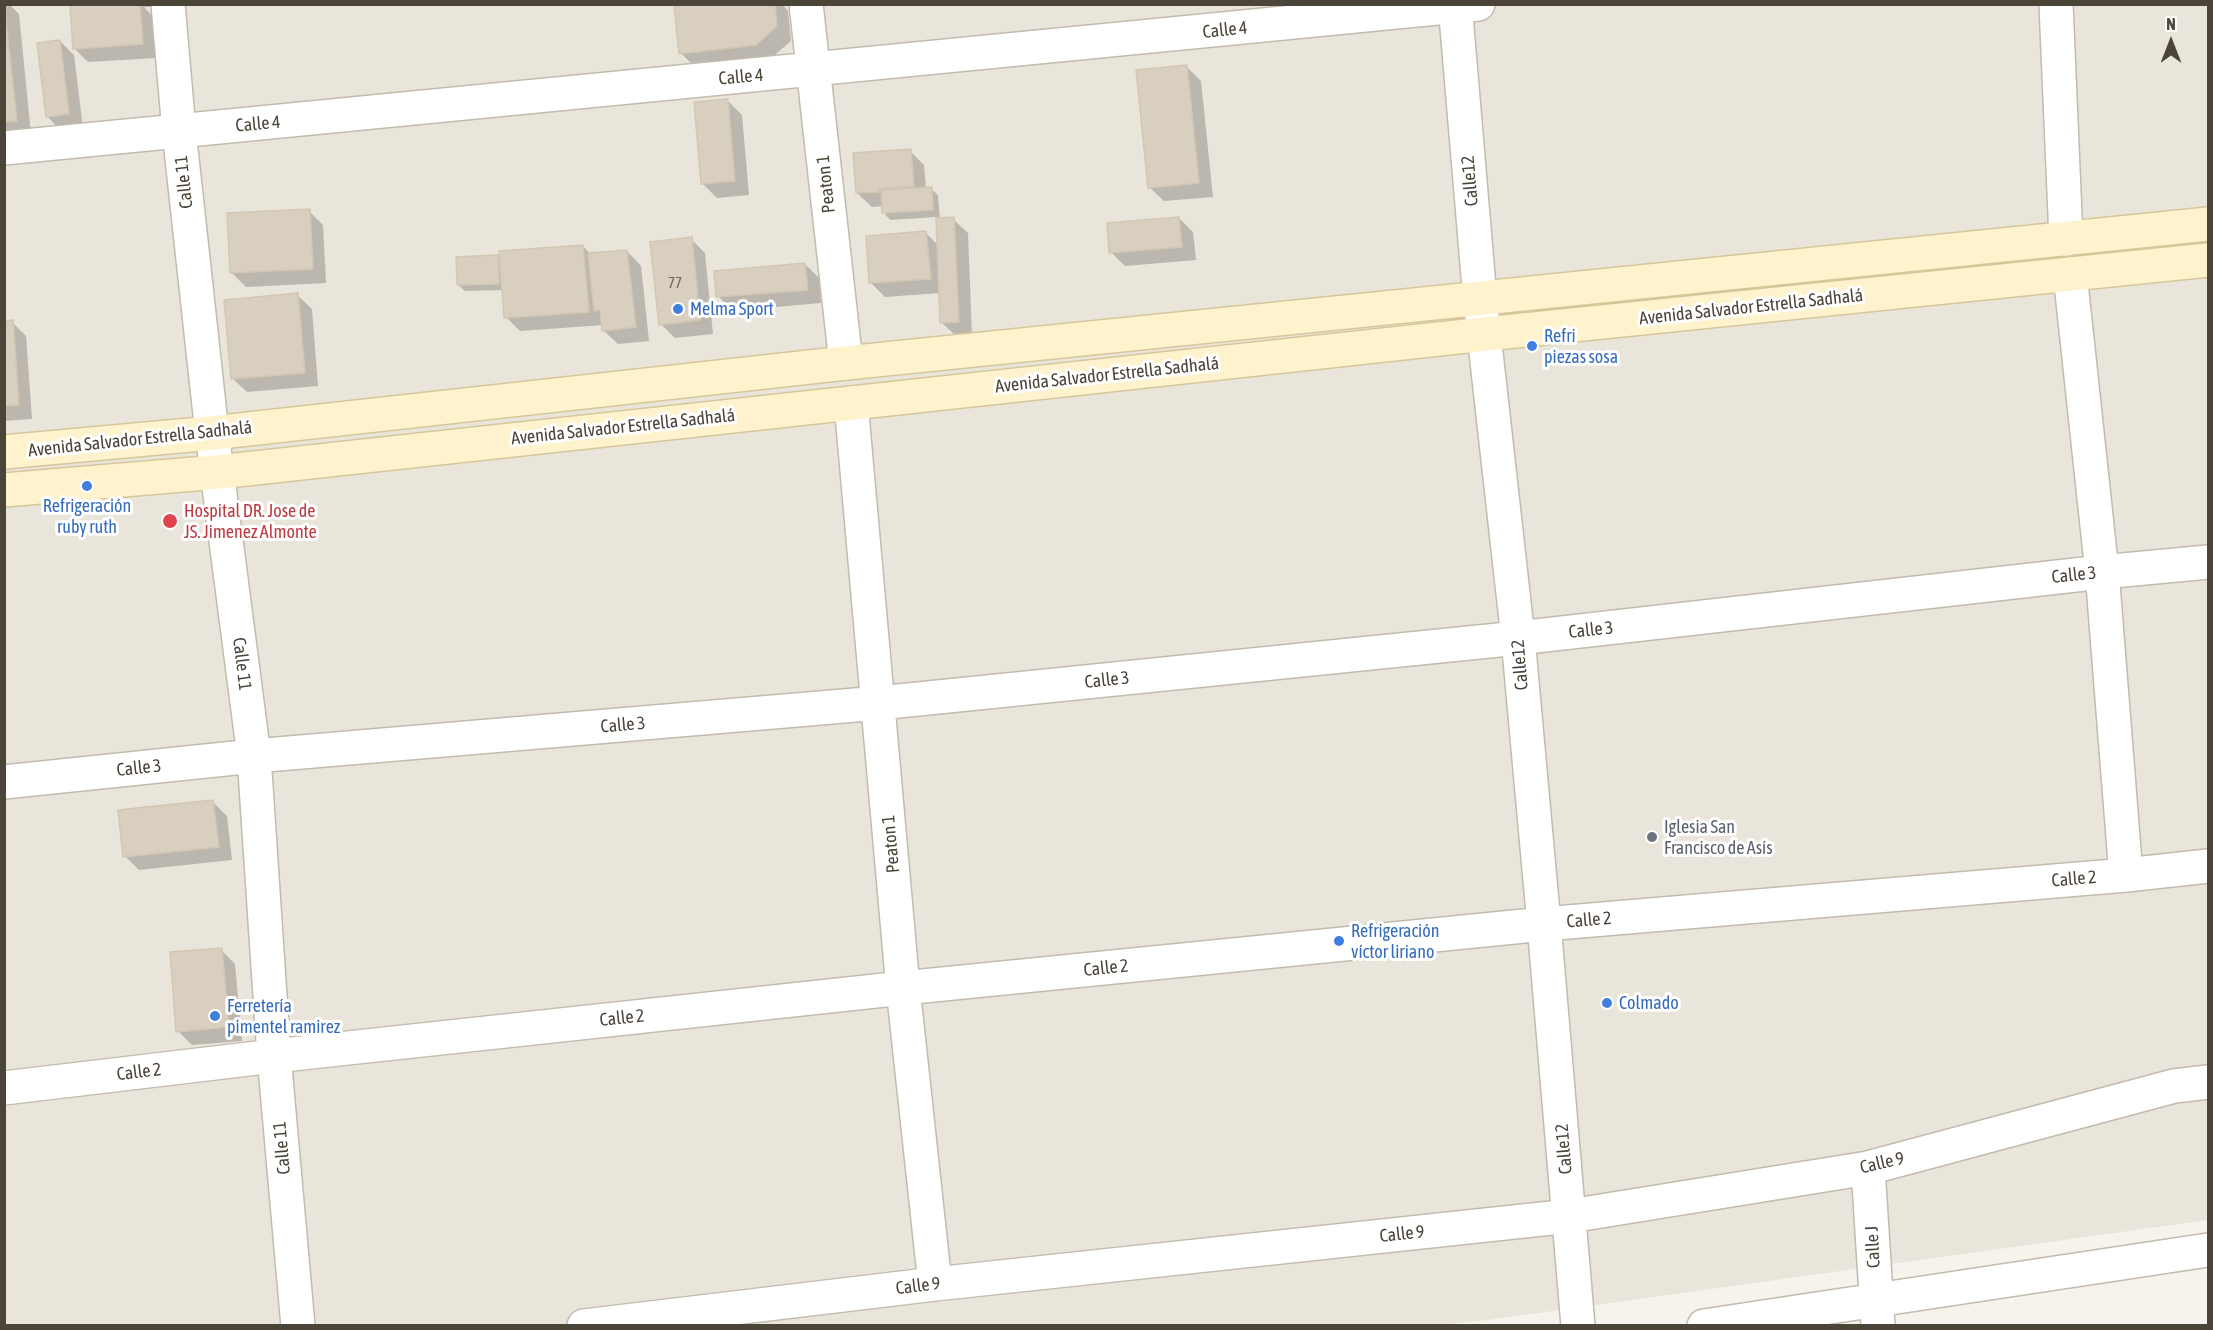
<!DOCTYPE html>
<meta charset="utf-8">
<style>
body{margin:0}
#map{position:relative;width:2213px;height:1330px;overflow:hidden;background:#f6f3ec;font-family:"Asap Condensed",sans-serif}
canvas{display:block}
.frame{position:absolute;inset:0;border:6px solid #4b4439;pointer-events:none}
.north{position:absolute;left:2141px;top:12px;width:60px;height:60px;-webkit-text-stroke:4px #fff;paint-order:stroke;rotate:0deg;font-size:16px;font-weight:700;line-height:24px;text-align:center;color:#4b4439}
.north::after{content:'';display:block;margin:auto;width:21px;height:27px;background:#4b4439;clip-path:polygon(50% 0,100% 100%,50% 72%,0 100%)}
</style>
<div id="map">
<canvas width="2213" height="1330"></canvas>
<div class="frame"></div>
<div class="north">N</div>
</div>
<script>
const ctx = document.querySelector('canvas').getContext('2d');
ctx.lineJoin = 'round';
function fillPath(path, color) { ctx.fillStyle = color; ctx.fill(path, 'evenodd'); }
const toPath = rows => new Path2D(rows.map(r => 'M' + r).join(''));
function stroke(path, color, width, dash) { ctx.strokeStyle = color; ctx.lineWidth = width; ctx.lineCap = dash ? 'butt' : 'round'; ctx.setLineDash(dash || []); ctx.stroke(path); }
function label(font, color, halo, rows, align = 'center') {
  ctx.font = font + ' "Asap Condensed",sans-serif'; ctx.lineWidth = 6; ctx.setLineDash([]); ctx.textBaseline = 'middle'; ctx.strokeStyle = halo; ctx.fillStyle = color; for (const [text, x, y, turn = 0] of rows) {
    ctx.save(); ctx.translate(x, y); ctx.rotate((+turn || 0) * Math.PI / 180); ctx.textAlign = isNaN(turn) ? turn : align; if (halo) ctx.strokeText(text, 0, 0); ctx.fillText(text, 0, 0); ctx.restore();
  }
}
fillPath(toPath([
 [5,5,2208,5,2208,1220,1488,1320,1429,1326,5,1326]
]), '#eae5da');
fillPath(toPath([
 [4,4,9,4,19,14,31,134,4,137],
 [87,4,151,4,151,7,144,7,153,17,157,58,88,62,74,48],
 [696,4,782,4,788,11,791,41,770,59,695,67,681,53,676,7],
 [60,41,74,55,83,128,61,131,47,116],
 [1187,67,1201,81,1213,197,1164,201,1149,187],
 [728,101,742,115,749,195,717,198,702,183],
 [910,151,924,165,926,189,931,189,938,195,940,219,953,219,968,233,972,336,956,336,941,322,940,293,885,297,871,283,926,233,938,245,937,217,890,220,884,213,883,206,872,207,857,193],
 [309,211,323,225,326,283,246,287,231,272],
 [1179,218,1193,232,1196,260,1125,266,1111,252],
 [691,239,705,253,713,334,675,338,661,324],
 [583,246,591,255,627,251,641,266,649,341,618,344,603,330,603,325,520,331,506,317,504,290,465,291,458,285,497,257,501,261],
 [805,264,819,278,821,303,732,311,718,296],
 [297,295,312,309,318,386,247,392,232,378],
 [4,322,12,322,26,336,32,419,4,421],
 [213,802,227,816,232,860,139,870,125,856],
 [221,950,235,964,242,1041,192,1045,178,1031]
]), '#0003');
const building = toPath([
 [4,4,17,121,4,122,4,4],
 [140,4,143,44,73,49,70,5,140,4],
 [775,4,777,26,756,45,679,54,674,5,775,4],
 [60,40,69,114,46,117,37,43,60,40],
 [1187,65,1199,183,1148,188,1136,70,1187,65],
 [728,99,735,181,701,184,694,102,728,99],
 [911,149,914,186,879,189,879,192,856,193,853,153,911,149],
 [932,187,933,210,882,213,881,190,932,187],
 [310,209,313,269,230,273,227,213,310,209],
 [954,217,959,322,940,323,936,218,954,217],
 [1179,217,1182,247,1109,253,1107,223,1179,217],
 [926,231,931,279,869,283,866,236,926,231],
 [692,237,700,320,659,325,650,242,692,237],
 [583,245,589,312,504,318,499,251,583,245],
 [627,250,636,327,602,331,600,310,594,311,588,253,627,250],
 [498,255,499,284,457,285,456,257,498,255],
 [805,263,808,290,716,297,714,271,805,263],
 [298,293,305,373,231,379,224,300,298,293],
 [13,320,19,405,4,406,4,321,13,320],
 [213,800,219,847,123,857,118,810,213,800],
 [222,948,229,1027,176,1032,170,952,222,948]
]);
fillPath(building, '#d8cfc1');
stroke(building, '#d3c7b4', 1.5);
const minor = toPath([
 [168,4,179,131,212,433,254,756,274,1056,298,1326],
 [806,4,846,363],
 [1455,4,1480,299,1518,638,1544,924,1578,1326],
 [2056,4,2066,239],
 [4,148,1478,4],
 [2070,274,2102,572,2126,875],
 [851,403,903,988,935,1284],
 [4,782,254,756,879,703,1518,638,2102,572,2208,562],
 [4,1088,274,1056,903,988,1544,924,2126,875,2208,866],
 [1868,1168,1878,1326],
 [584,1326,935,1284,1570,1216,1868,1168,2174,1086,2208,1082],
 [1704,1326,2208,1250]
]);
const secondary = toPath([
 [4,452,212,433,846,363,2208,224],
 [4,490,218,472,1485,334,2208,260]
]);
stroke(minor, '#c2bbae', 36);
stroke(secondary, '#d6c79b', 36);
stroke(minor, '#fff', 33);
stroke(secondary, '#fff3cd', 33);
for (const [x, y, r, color] of [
 [678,309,6,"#3f7fe0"],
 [1532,346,6,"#3f7fe0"],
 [87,486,6,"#3f7fe0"],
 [170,521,8,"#e0444e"],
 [1652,837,6,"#6b7280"],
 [1339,941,6,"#3f7fe0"],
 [1607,1003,6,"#3f7fe0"],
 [215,1016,6,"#3f7fe0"]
]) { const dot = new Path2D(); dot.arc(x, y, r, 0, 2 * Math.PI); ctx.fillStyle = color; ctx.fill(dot); stroke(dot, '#fff', 2); }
label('15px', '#6e675b', null, [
 ["77",675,283]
]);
label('18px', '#4b4439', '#fff', [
 ["Calle 4",1225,30,-6],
 ["Calle 4",741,77,-5],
 ["Calle 4",258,124,-5],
 ["Calle12",1470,181,-95],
 ["Calle 11",184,182,-96],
 ["Peaton 1",826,184,-96],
 ["Avenida Salvador Estrella Sadhalá",1751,307,-6],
 ["Avenida Salvador Estrella Sadhalá",1107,375,-6],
 ["Avenida Salvador Estrella Sadhalá",623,427,-6],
 ["Avenida Salvador Estrella Sadhalá",140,439,-6],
 ["Calle 3",2074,575,-6],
 ["Calle 3",1591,630,-6],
 ["Calle 11",242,664,83],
 ["Calle12",1520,665,-95],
 ["Calle 3",1107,680,-6],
 ["Calle 3",623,725,-5],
 ["Calle 3",139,768,-6],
 ["Peaton 1",891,844,-95],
 ["Calle 2",2074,879,-5],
 ["Calle 2",1589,920,-5],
 ["Calle 2",1106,968,-6],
 ["Calle 2",622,1018,-6],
 ["Calle 2",139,1072,-7],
 ["Calle 11",282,1148,-95],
 ["Calle12",1564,1149,-95],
 ["Calle 9",1882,1163,-13],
 ["Calle 9",1402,1234,-6],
 ["Calle J",1873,1247,-93],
 ["Calle 9",918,1286,-7]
]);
label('18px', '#366cbe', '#fff', [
 ["Melma Sport",690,309],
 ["Refri",1544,336],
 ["piezas sosa",1544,357],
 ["Refrigeración",87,506,"center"],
 ["ruby ruth",87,527,"center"],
 ["Refrigeración",1351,931],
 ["víctor liriano",1351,952],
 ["Colmado",1619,1003],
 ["Ferretería",227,1006],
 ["pimentel ramirez",227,1027]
], 'left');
label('18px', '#be3a42', '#fff', [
 ["Hospital DR. Jose de",184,511],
 ["JS. Jimenez Almonte",184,532]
], 'left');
label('18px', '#5b616d', '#fff', [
 ["Iglesia San",1664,827],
 ["Francisco de Asís",1664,848]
], 'left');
</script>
